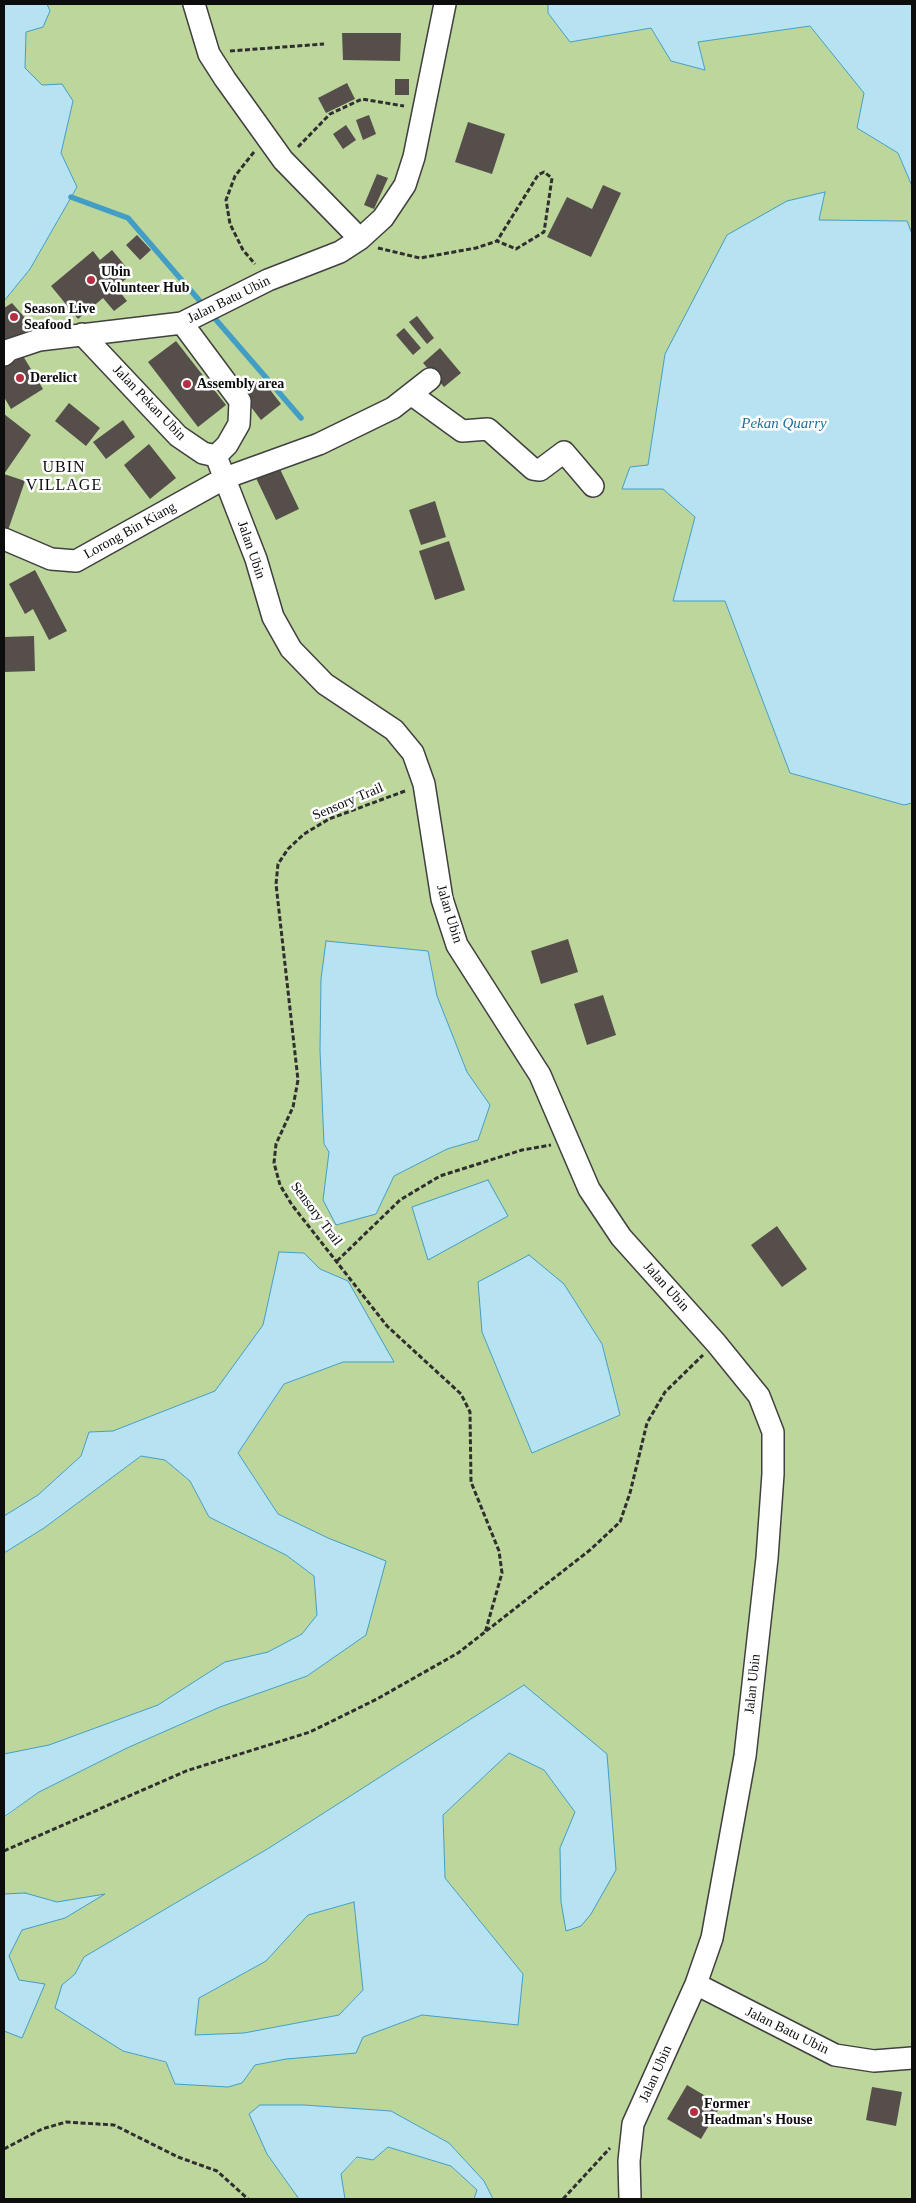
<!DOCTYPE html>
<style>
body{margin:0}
#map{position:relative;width:916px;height:2203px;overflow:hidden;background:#fef9ef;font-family:Georgia,serif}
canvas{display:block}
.frame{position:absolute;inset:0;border:5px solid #0d0d0d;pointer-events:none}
</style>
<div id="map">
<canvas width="916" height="2203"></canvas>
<div class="frame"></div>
</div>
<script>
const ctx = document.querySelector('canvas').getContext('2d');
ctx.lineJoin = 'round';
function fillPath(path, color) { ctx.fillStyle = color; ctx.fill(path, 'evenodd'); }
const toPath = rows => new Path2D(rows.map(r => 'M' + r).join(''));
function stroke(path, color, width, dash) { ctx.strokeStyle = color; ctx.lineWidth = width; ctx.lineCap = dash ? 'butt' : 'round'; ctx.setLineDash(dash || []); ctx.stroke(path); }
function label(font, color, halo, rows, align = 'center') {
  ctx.font = font + ' Georgia,serif'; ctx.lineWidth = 5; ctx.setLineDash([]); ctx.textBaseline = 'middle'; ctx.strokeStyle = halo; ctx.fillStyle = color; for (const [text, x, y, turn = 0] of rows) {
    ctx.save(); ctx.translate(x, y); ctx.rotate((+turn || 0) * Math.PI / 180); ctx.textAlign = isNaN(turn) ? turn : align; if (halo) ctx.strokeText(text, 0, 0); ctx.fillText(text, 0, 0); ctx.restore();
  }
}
fillPath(toPath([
 [47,4,548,4,548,13,570,42,651,28,671,61,705,70,698,42,810,26,864,93,857,128,898,153,912,186,912,234,907,221,819,220,825,192,665,354,648,465,622,488,663,489,695,517,673,601,725,601,790,773,904,805,912,803,912,2199,493,2199,484,2181,449,2143,391,2111,304,2105,260,2105,267,2154,299,2199,4,2199,4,1818,39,1792,127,1748,220,1707,307,1676,366,1635,328,1538,278,1514,238,1453,284,1384,343,1362,393,1362,348,1281,320,1269,304,1253,279,1252,263,1325,215,1391,113,1431,89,1432,81,1456,38,1495,4,1516,4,301,30,269,77,187,61,153,73,101,42,85,25,68,26,32,50,11],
 [326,941,428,951,437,996,467,1072,490,1105,478,1140,447,1149,394,1176,376,1214,323,1200,329,1152,324,1144,320,1050,321,979],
 [564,1284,602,1344,620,1415,532,1453,482,1332],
 [524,1685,616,1870,560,1848,575,1812,544,1770,509,1753,443,1815,445,1878,523,1974,518,2025,422,2015,363,2037,286,2059,255,2065,242,2083,123,2051,62,1985,75,1974,84,1957,269,1848],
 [141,1456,165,1460,190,1481,209,1517,286,1555,314,1576,317,1615,302,1634,268,1652,225,1662,158,1705,49,1745,4,1754,4,1553,44,1528],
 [354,1902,363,1990,339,2015,244,2033,195,2035,199,1998,266,1961,308,1915],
 [388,2147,451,2166,477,2190,474,2199,345,2199,341,2174,358,2157,373,2160]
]), '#bcd69b');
const water = toPath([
 [4,4,47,4,50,11,43,27,26,32,25,68,42,85,62,84,73,101,61,153,77,187,30,269,4,301,4,4],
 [548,4,912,4,912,186,898,153,857,128,864,93,810,26,698,42,705,70,671,61,651,28,570,42,548,13,548,4],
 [825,192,819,220,907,221,912,234,912,803,904,805,790,773,725,601,673,601,695,517,663,489,622,489,630,467,648,465,665,354,727,235,787,201,825,192],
 [326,941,428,951,437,996,467,1072,490,1105,478,1140,447,1149,394,1176,376,1214,336,1225,323,1200,329,1152,324,1144,320,1050,321,979,326,941],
 [488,1180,508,1216,428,1260,412,1207,488,1180],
 [279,1252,304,1253,320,1269,348,1281,394,1362,343,1362,284,1384,238,1453,278,1514,328,1538,386,1561,366,1635,307,1676,220,1707,127,1748,39,1792,4,1817,4,1754,49,1745,158,1705,225,1662,268,1652,302,1634,317,1615,314,1576,286,1555,209,1517,190,1481,165,1460,141,1456,44,1528,4,1553,4,1516,38,1495,81,1456,89,1432,113,1431,215,1391,263,1325,279,1252],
 [529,1255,564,1284,602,1344,620,1415,532,1453,482,1332,478,1282,529,1255],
 [524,1685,607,1754,616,1870,591,1914,581,1926,566,1931,561,1902,560,1848,575,1812,544,1770,509,1753,443,1815,445,1878,523,1974,518,2025,422,2015,363,2037,356,2053,286,2059,255,2065,242,2083,228,2087,175,2084,166,2062,123,2051,55,2008,62,1985,75,1974,84,1957,269,1848,524,1685],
 [354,1902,363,1990,339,2015,244,2033,195,2035,199,1998,266,1961,308,1915,354,1902],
 [25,1893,57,1902,105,1894,65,1918,22,1930,9,1956,19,1980,45,1984,22,2038,4,2031,4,1894,25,1893],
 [260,2105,304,2105,391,2111,449,2143,484,2181,493,2199,474,2199,477,2190,451,2166,388,2147,373,2160,357,2157,341,2174,345,2199,299,2199,267,2154,249,2114,260,2105]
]);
fillPath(water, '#b7e2f2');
stroke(water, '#429ec5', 1);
stroke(toPath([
 [71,197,128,218,205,307],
 [211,314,301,418]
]), '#429ec5', 5.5);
fillPath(toPath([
 [342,33,401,33,400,61,343,60],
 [395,79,409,79,409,95,395,95],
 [347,83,355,99,326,113,318,98],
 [369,115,376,134,363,140,356,120],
 [468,122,505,134,492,174,455,162],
 [346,125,356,140,343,149,333,134],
 [377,174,388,178,374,209,364,205],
 [603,185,621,193,591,257,547,237,567,197,592,209],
 [137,235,151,250,140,260,126,245],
 [112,250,132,274,116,287,127,301,114,311,103,298,78,319,51,286,93,251,100,260],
 [12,303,32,326,4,348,4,308],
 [417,316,434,338,427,344,409,322],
 [404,328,421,348,413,355,396,335],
 [176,341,226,405,198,427,148,362],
 [440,348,461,373,444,387,423,363],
 [23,356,43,389,11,409,4,397,4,367],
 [261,378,281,404,261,420,241,394],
 [69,403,100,428,86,446,55,421],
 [4,414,31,435,4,474],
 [123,420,135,437,106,459,93,442],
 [149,444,176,478,150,499,124,465],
 [279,467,299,509,276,520,256,478],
 [4,474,25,481,7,533,4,532],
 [435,501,446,537,421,545,409,510],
 [449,541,465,590,435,600,419,551],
 [35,570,67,631,49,640,33,609,25,614,9,584],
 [34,636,35,671,4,672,4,637],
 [568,939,578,972,541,984,531,951],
 [603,995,616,1035,587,1045,574,1004],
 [777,1226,807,1269,782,1287,751,1245],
 [687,2085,721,2105,701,2139,667,2119],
 [872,2087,902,2092,896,2126,866,2120]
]), '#554e4a');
const minor = toPath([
 [194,4,209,54,225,79,283,160,360,239],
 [182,323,240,401,239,424,227,445,216,456],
 [82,334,178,436,203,453,216,456],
 [4,355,9,350,39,340,182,323,268,280,340,252,360,239,383,218,405,185,414,157,445,4],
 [411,394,462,431,488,429,533,469,540,470,564,452,593,486],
 [216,456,256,559,273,617,291,649,325,684,394,730,413,753,424,784,442,899,457,945,540,1075,589,1189,621,1237,716,1343,759,1396,773,1432,773,1474,767,1558,745,1756,712,1938,696,1984,633,2124,629,2161,630,2199],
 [4,539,51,559,76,561,225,478,319,444,393,408,430,379],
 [696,1984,835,2055,874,2061,912,2058]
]);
stroke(minor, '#404040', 24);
stroke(toPath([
 [230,51,324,44],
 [298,147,330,114,362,99,404,106],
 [254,152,235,176,226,200,230,224,243,250,255,264],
 [378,248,420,258,476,248,497,241,516,249,544,232,552,178,544,172,538,175,497,241],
 [405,791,329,819,304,834,288,849,278,864,276,884,298,1080,293,1107,276,1144,274,1163,280,1185,292,1205,387,1326,461,1394,470,1412,471,1482,499,1551,502,1573,485,1633],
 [337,1261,400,1200,440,1176,522,1150,551,1145],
 [4,1851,186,1771,310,1732,377,1699,458,1653,590,1550,620,1522,630,1493,647,1423,665,1392,703,1355],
 [4,2149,42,2129,66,2122,114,2125,178,2157,217,2171,248,2199],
 [563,2199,610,2148]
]), '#2f2f2f', 3, [5, 2.5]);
stroke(minor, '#fff', 21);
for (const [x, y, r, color] of [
 [91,280,5,"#b52e42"],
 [14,317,5,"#b52e42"],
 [20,378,5,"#b52e42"],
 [187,384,5,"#b52e42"],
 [694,2112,5,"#b52e42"]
]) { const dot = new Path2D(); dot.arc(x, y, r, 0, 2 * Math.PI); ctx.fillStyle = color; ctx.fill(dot); stroke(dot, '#fff', 2); }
label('bold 14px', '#0d0d0d', '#fff', [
 ["Ubin",101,272],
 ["Volunteer Hub",101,288],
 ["Season Live",24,309],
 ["Seafood",24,325],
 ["Derelict",30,378],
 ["Assembly area",197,384],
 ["Former",704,2104],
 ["Headman's House",704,2120]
], 'left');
label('14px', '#0d0d0d', '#fff', [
 ["Jalan Batu Ubin",229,300,-26],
 ["Jalan Pekan Ubin",149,403,46],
 ["Lorong Bin Kiang",130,531,-29],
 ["Jalan Ubin",251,550,71],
 ["Sensory Trail",348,802,-23],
 ["Jalan Ubin",449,914,73],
 ["Sensory Trail",316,1214,53],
 ["Jalan Ubin",666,1287,48],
 ["Jalan Ubin",753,1684,-84],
 ["Jalan Batu Ubin",787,2031,26],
 ["Jalan Ubin",656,2074,-66]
]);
label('italic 15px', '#1e6f98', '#fff', [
 ["Pekan Quarry",784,424]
]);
ctx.letterSpacing = '1px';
label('16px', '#0d0d0d', '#fff', [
 ["UBIN",64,468],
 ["VILLAGE",64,486]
]);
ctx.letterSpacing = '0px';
</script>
